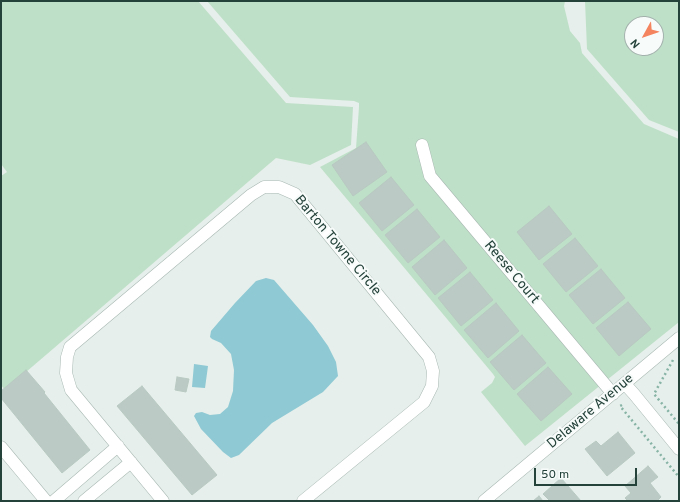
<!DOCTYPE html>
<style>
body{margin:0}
#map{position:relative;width:680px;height:502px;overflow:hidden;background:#e6efeb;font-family:Overpass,sans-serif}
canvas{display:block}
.frame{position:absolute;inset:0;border:2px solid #24423a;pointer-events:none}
.north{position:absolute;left:624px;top:16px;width:40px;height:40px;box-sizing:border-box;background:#f7fbf9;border:1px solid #a3b1ad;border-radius:50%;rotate:230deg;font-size:11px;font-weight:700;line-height:16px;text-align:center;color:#24423a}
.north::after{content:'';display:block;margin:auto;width:14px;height:18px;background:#f4845f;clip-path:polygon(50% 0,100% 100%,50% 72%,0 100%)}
.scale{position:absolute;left:534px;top:468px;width:103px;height:18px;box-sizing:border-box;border:2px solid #24423a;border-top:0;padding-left:5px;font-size:12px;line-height:14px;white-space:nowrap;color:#24423a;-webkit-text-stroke:3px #f7fbf9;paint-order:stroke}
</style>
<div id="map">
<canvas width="680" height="502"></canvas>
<div class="frame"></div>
<div class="north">N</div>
<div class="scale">50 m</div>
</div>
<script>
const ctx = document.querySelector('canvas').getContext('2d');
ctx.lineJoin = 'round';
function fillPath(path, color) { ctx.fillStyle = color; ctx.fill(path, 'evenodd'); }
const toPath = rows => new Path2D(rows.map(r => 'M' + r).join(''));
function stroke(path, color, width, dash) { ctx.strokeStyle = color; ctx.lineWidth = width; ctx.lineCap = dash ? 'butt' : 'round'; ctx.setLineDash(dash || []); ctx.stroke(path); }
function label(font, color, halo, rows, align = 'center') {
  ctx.font = font + ' Overpass,sans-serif'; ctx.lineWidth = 4; ctx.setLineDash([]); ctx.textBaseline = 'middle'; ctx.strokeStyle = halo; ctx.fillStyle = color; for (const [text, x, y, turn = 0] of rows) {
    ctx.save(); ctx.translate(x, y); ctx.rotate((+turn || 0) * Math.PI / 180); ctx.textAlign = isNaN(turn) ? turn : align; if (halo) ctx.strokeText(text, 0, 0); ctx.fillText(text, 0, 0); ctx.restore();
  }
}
fillPath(toPath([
 [1,1,198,1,286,103,353,107,351,145,310,165,276,158,5,390,1,385,1,176,7,172,1,164],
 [207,1,565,1,564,6,570,31,580,43,582,53,644,124,679,139,679,322,525,446,481,392,492,383,495,377,493,374,320,167,356,148,359,107,359,103,354,101,290,97],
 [585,1,679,1,679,132,649,120,587,49],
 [632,24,656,24,656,48,632,48]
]), '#bfe0c8');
fillPath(toPath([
 [266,278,274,280,313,325,328,346,336,362,338,376,323,392,272,423,239,455,231,458,223,452,201,429,194,416,196,413,202,412,210,415,220,414,228,407,233,391,234,370,231,354,221,343,212,339,210,337,211,331,235,303,256,281],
 [194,364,208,366,205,388,192,387]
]), '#8ec9d4');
const building = toPath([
 [366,142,387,172,353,196,332,165,366,142],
 [391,177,414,205,382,231,359,203,391,177],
 [549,206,572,234,539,260,517,232,549,206],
 [417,209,440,237,408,263,385,235,417,209],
 [575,238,598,266,566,292,543,264,575,238],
 [444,240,467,268,435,295,412,267,444,240],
 [601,269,625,298,593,324,569,295,601,269],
 [470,272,493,300,461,326,438,298,470,272],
 [628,302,651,329,619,356,596,328,628,302],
 [496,303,519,331,488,358,464,330,496,303],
 [522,335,546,363,514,390,490,362,522,335],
 [548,367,572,394,541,421,517,394,548,367],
 [26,370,45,392,44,393,90,450,62,473,1,398,1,391,26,370],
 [177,377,189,379,186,392,175,390,177,377],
 [142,386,217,475,192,495,117,406,142,386],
 [618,432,635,453,607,476,585,449,596,441,601,446,618,432],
 [648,466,658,477,650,483,661,497,657,501,628,501,625,498,631,493,625,486,648,466],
 [561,478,581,501,550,501,543,494,561,478],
 [539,496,543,501,533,501,539,496]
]);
fillPath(building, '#bbcac4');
stroke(building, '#b8c9c2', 1);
const minor = toPath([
 [422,145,430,176,613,394],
 [625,384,634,394,679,449],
 [1,447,46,501],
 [54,501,118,446],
 [84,501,131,462],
 [163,501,71,390,66,373,67,357,70,347,251,195,264,187,279,187,295,194,429,357,433,371,432,386,424,402,303,501],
 [484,501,679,338]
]);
stroke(minor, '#a8b8b2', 13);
stroke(toPath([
 [673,360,654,394,679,424],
 [622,405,620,406,679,477]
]), '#86b3a5', 2.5, [2, 3]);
stroke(minor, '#fff', 12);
label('14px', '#24423a', '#f7fbf9', [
 ["Barton Towne Circle",337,246,50],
 ["Reese Court",511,273,50],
 ["Delaware Avenue",591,412,-40]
]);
</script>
